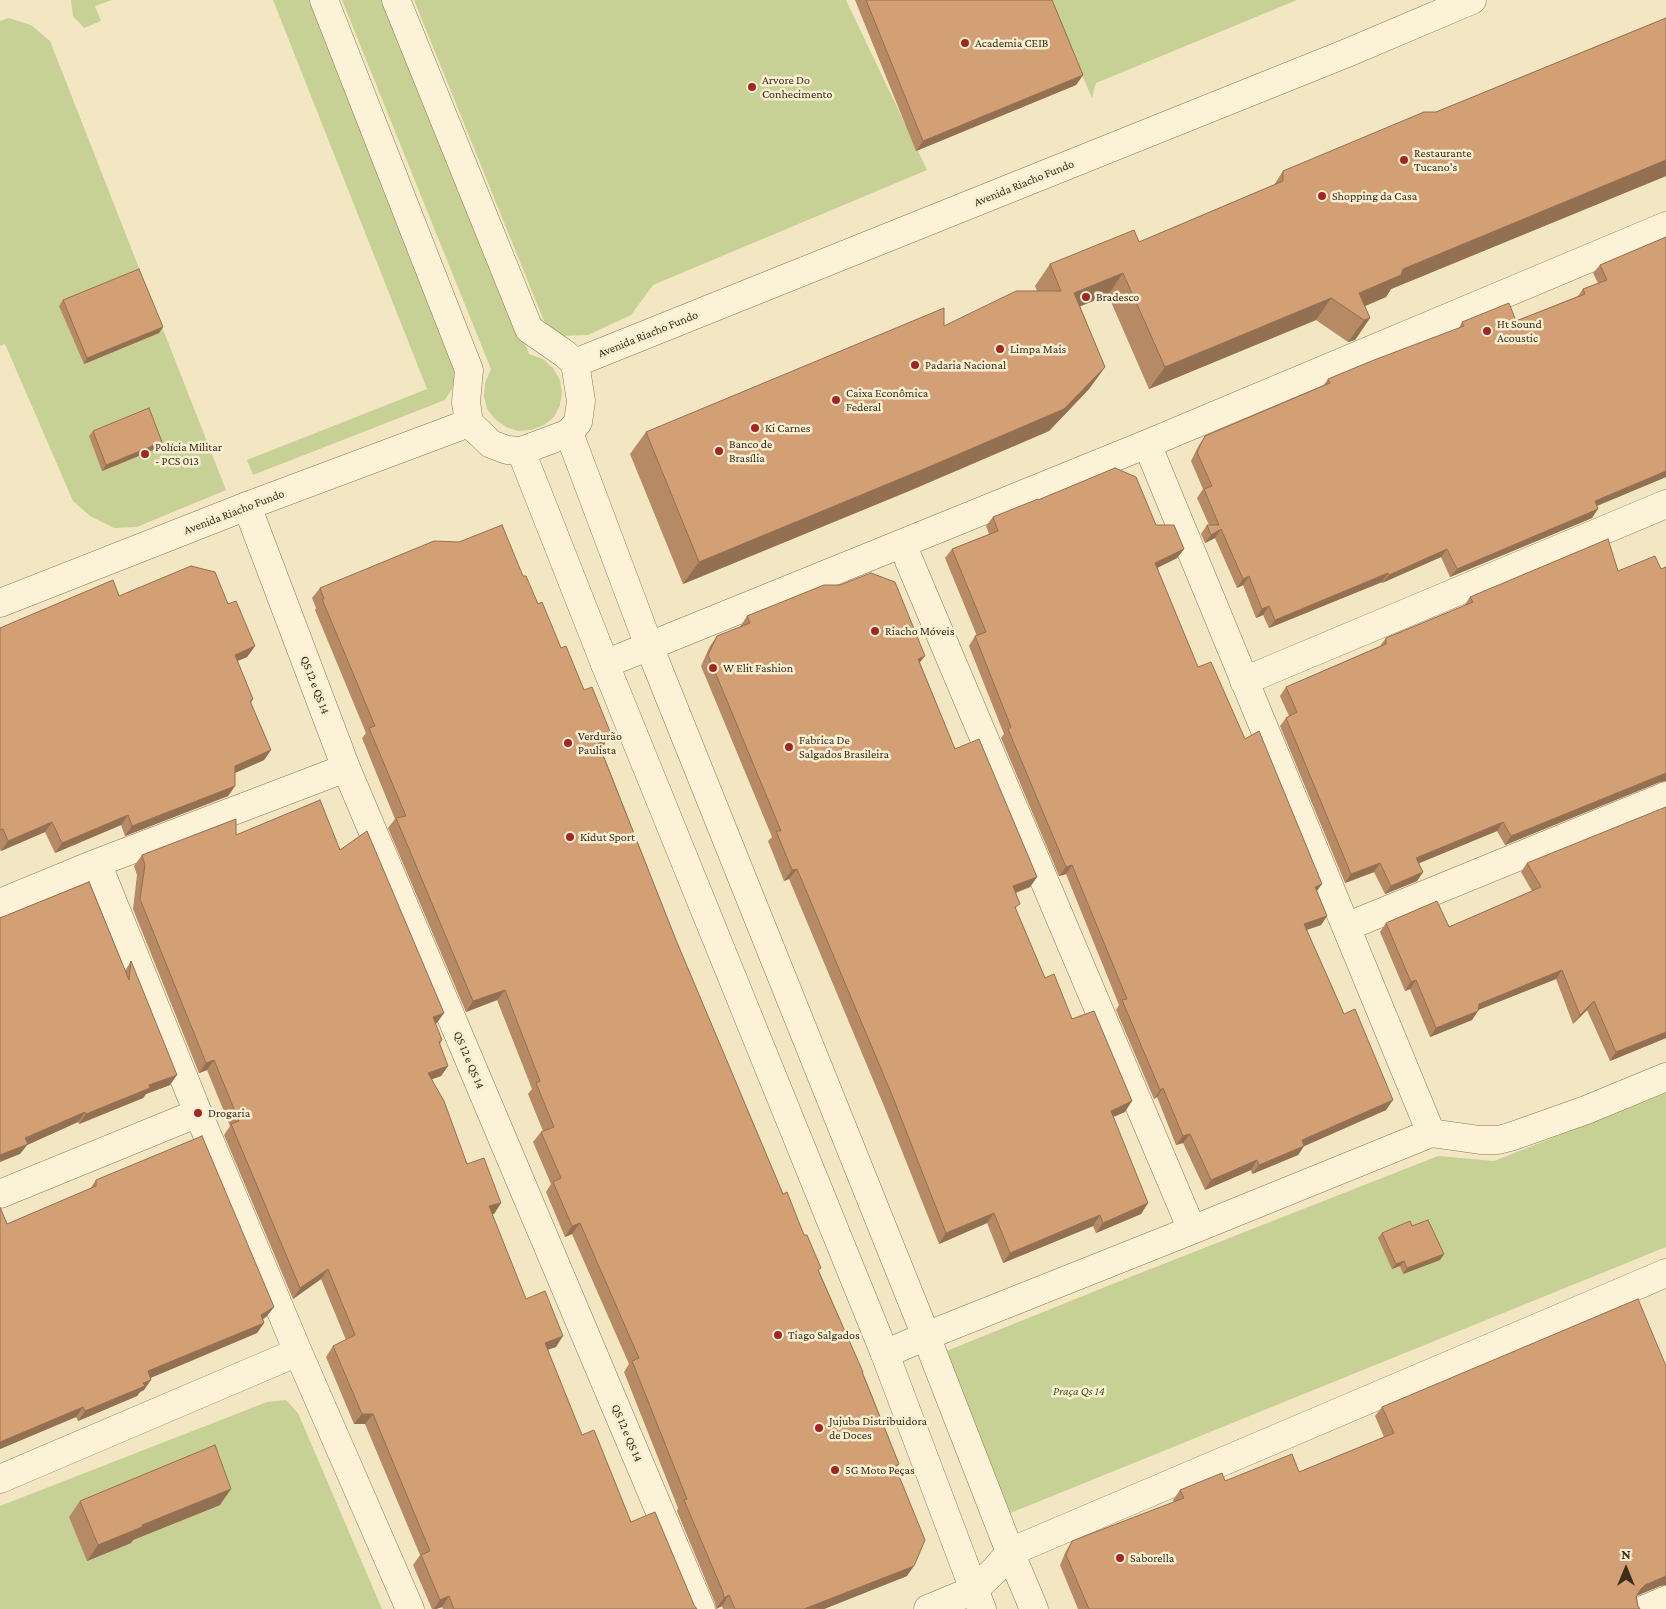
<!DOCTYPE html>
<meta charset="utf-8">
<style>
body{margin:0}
#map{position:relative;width:1666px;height:1609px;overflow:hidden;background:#f2e6c3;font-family:"Crimson Pro",serif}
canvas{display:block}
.north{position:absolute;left:1601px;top:1544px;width:50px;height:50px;-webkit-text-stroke:4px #f8efd3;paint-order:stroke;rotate:0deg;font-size:14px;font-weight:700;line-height:20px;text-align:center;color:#3c2d1d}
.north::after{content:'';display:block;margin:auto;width:18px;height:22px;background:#3c2d1d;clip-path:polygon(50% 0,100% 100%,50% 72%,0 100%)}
</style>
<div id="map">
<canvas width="1666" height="1609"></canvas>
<div class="north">N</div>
</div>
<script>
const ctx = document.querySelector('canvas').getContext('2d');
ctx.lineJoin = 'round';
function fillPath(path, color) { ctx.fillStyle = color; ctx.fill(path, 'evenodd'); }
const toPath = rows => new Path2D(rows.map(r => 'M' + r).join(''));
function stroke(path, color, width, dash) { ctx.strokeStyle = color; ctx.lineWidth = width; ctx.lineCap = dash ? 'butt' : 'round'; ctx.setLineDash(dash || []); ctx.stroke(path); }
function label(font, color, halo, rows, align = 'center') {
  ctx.font = font + ' "Crimson Pro",serif'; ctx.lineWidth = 5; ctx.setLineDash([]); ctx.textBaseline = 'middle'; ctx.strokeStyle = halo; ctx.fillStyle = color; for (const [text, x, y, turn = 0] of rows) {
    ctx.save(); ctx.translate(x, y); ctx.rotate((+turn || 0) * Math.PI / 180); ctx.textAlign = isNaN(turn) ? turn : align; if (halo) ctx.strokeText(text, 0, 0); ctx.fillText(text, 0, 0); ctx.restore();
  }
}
fillPath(toPath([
 [71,0,112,0,95,6,101,21,84,28,73,16],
 [273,0,312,0,456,374,452,389,445,400,253,475,247,460,427,389],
 [342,0,385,0,529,354,543,359,553,368,560,380,562,393,560,405,554,417,544,425,531,430,518,431,506,427,495,419,487,409,484,396,485,383,491,369],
 [414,0,846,0,927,170,653,285,631,315,588,335,562,336,546,326],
 [1049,0,1297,0,1096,83,1092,98],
 [9,18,31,25,50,41,226,490,137,527,114,528,90,516,73,501,5,344,0,346,0,21],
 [1666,1093,1666,1247,1008,1514,944,1352,1120,1281,1438,1156,1494,1161],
 [286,1400,298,1413,382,1609,0,1609,0,1506,267,1402]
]), '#c7d195');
const minor = toPath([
 [1147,444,1431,1133],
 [247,506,346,768,701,1609],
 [902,544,1192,1230],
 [605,664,1147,444,1666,226],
 [1244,681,1666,504],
 [97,863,198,1113,298,1352,410,1609],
 [0,903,97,863,346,768],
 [1346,927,1666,796],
 [0,1194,198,1113],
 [885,1354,926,1336,1192,1230,1431,1133,1480,1140,1498,1140,1510,1137,1586,1110,1666,1077],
 [0,1479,298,1352],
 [928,1609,974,1590,995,1570,1010,1552,1666,1273],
 [1645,1609,1666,1600]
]);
const tertiary = toPath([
 [324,0,469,370,466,402,469,423,491,444,507,450,521,451,569,433,578,422,581,401,575,363,565,354,529,329,396,0],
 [575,363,1347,53,1472,0],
 [569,433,649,646,926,1336,1010,1552,1034,1609],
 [521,451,605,664,885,1354,974,1590,982,1609],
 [0,603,247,506,469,423]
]);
stroke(minor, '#8d7758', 29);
stroke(tertiary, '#8d7758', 29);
stroke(minor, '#fbf2d7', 28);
stroke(tertiary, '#fbf2d7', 28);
fillPath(toPath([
 [855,0,1052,0,1083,75,1076,85,916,151],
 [1666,18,1666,176,1391,289,1386,297,1365,306,1370,318,1355,340,1348,342,1316,320,1149,389,1108,295,1080,306,1105,367,1089,389,1049,431,909,491,683,584,630,454,646,432,944,326,1037,291,1035,286,1050,264,1139,242,1274,185,1283,171,1436,112],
 [1666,237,1666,477,1597,506,1592,518,1450,577,1441,557,1382,583,1382,582,1269,628,1263,615,1256,618,1243,585,1237,588,1215,538,1205,543,1201,534,1207,525,1209,525,1197,498,1203,489,1191,461,1199,445,1205,436,1323,386,1328,379,1459,328,1462,322,1516,321,1578,296,1583,289,1598,283,1593,273,1600,265],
 [63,300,163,327,159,333,84,364,59,306],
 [93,431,158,448,102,471,89,436],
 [1038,500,1156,525,1184,549,1177,558,1157,568,1198,667,1245,739,1322,884,1317,891,1327,916,1321,925,1307,930,1386,1110,1304,1146,1298,1155,1252,1174,1251,1170,1205,1190,1183,1143,1176,1145,1157,1097,1154,1099,1116,1010,1119,1005,1066,874,1059,876,1001,738,1004,734,969,646,975,636,977,636,945,558,952,549,989,534,986,526,993,517],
 [1666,567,1666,781,1660,782,1505,845,1497,831,1419,863,1423,872,1417,881,1385,894,1374,872,1345,883,1280,726,1286,718,1289,716,1280,696,1286,687,1380,646,1386,638,1464,606,1470,597,1618,571,1661,569],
 [523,576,561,648,604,745,600,746,676,940,783,1194,819,1271,863,1373,899,1464,896,1468,907,1576,824,1609,723,1609,722,1606,716,1609,715,1603,677,1511,678,1508,624,1372,629,1364,572,1234,565,1237,546,1192,551,1184,533,1142,541,1132,543,1131,528,1094,532,1089,497,1000,466,1012,388,828,395,819,362,738,366,733,315,610,316,608,312,598,320,588],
 [119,596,228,604,255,646,247,657,237,661,253,699,251,703,271,750,264,760,235,773,235,786,228,796,125,836,121,825,55,853,45,832,1,851,0,850,0,628],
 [747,616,920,663,955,749,1037,877,1030,887,1016,893,1016,910,1045,978,1072,1019,1125,1112,1113,1117,1148,1203,1141,1214,1096,1233,1093,1226,1003,1263,987,1223,939,1244,884,1106,789,879,784,881,768,841,772,837,701,666,710,646,717,636,740,627],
 [236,835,340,850,437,1023,435,1024,442,1040,440,1044,448,1066,441,1076,432,1079,467,1164,501,1203,494,1214,492,1214,526,1299,556,1347,547,1350,582,1435,631,1522,697,1609,443,1609,442,1607,436,1609,432,1609,413,1565,420,1555,365,1424,354,1424,326,1357,333,1346,346,1340,321,1279,293,1299,224,1135,230,1126,207,1070,199,1073,133,909,137,875,134,866,142,855],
 [1527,863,1666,1038,1610,1061,1587,1010,1573,1024,1556,979,1478,1010,1472,1020,1430,1037,1410,989,1405,991,1380,932,1386,923,1449,927,1532,891,1521,872],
 [131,961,170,1085,146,1094,143,1098,79,1124,78,1122,27,1145,20,1154,125,971],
 [96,1180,274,1307,266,1317,263,1319,264,1323,257,1333,150,1378,144,1390,140,1392,137,1396,78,1421,76,1417,0,1449,0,1207,7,1224,90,1189],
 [1412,1226,1444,1254,1440,1260,1403,1274,1400,1266,1392,1269,1378,1238,1382,1233],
 [1666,1366,1666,1585,1660,1586,1637,1596,1638,1606,1640,1609,1078,1609,1060,1565,1066,1551,1072,1541,1174,1502,1173,1500,1180,1490,1225,1481,1299,1472,1384,1437,1375,1416,1382,1407],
 [80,1501,220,1505,133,1540,131,1543,87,1561,69,1517]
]), '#b58a65');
fillPath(toPath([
 [1083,75,1076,85,916,151,923,141],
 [1666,160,1666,176,1391,289,1386,297,1351,312,1359,293,1403,269],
 [1123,273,1108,295,1059,315,1074,293],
 [1331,298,1316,320,1149,389,1165,367],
 [1370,318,1355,340,1348,342,1364,320],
 [163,327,159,333,84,364,87,358],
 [1105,367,1089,389,1049,431,909,491,683,584,699,562],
 [162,442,158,448,102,471,106,465],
 [1666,471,1666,477,1589,509,1595,501],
 [1598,509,1592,518,1450,577,1457,569],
 [1221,529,1215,538,1205,543,1211,535],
 [1184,549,1177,558,1149,572,1155,563],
 [1447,549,1441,557,1382,583,1389,575],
 [1388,573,1382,582,1269,628,1275,620],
 [1249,576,1243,585,1237,588,1243,579],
 [1269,606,1263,615,1256,618,1262,609],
 [255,646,247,657,228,665,235,655],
 [925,656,917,666,918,659],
 [611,734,604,745,590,750,597,740],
 [271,750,264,760,228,776,235,766],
 [1666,773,1666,781,1660,782,1505,845,1511,836],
 [235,786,228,796,125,836,132,826],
 [128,815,121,825,55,853,62,843],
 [52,822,45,832,1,851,8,841],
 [1503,822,1497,831,1410,867,1416,858],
 [1380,863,1374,872,1345,883,1351,874],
 [1072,865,1066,874,1059,876,1066,867],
 [797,869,789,879,784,881,792,870],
 [1423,872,1417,881,1385,894,1391,886],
 [1037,877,1030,887,1006,896,1013,886],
 [1322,884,1315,893,1315,887],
 [1327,916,1321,925,1297,933,1304,924],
 [1562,970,1556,979,1473,1012,1479,1004],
 [1416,980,1410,989,1405,991,1411,982],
 [505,990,497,1000,466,1012,473,1001],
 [1594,1001,1587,1010,1573,1024,1580,1015],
 [1478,1011,1472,1020,1430,1037,1436,1028],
 [444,1013,437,1023,425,1027,433,1017],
 [1666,1032,1666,1038,1610,1061,1616,1052],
 [214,1060,207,1070,199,1073,206,1063],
 [448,1066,441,1076,421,1083,428,1073],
 [177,1075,170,1085,146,1094,143,1098,79,1124,86,1114,149,1085],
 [1163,1088,1157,1097,1154,1099,1160,1090],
 [1393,1100,1386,1110,1300,1148,1304,1146,1298,1155,1252,1174,1259,1165,1302,1140],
 [1132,1101,1125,1112,1103,1121,1111,1111],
 [85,1112,78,1122,27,1145,20,1154,0,1162,0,1155,25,1138],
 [1190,1134,1183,1143,1176,1145,1183,1136],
 [1257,1160,1251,1170,1205,1190,1211,1180],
 [501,1203,494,1214,482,1217,489,1206],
 [1148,1203,1141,1214,1096,1233,1103,1223],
 [994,1213,987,1223,939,1244,946,1233],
 [1100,1215,1093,1226,1003,1263,1010,1253],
 [580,1223,572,1234,565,1237,572,1226],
 [1444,1254,1440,1260,1403,1274,1407,1268],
 [1404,1261,1400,1266,1392,1269,1396,1264],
 [328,1269,321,1279,293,1299,300,1288],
 [274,1307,266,1317,254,1325,261,1315],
 [264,1323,257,1333,141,1382,148,1371],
 [563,1336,556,1347,537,1353,545,1343],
 [151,1380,144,1390,140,1392,137,1396,78,1421,85,1411],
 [83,1407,76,1417,0,1449,0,1442],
 [362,1414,373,1414,365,1424,354,1424],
 [231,1489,220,1505,133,1540,131,1543,87,1561,98,1545,142,1525],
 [914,1566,907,1576,824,1609,804,1609],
 [1666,1576,1666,1585,1660,1586,1638,1595,1633,1599,1640,1590,1645,1585],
 [729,1595,722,1606,716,1609,724,1598],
 [449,1596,442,1607,436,1609,434,1609,440,1600]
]), '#947052');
const building = toPath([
 [866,0,1052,0,1083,75,923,141,866,0],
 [1666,18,1666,160,1403,269,1401,275,1359,293,1370,318,1364,320,1331,298,1165,367,1123,273,1074,293,1105,367,1064,409,924,469,699,562,646,432,944,308,944,326,1016,291,1061,291,1050,264,1134,230,1139,242,1283,181,1283,171,1424,112,1436,112,1666,18],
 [1666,237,1666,471,1595,501,1598,509,1457,569,1447,549,1389,575,1388,573,1275,620,1269,606,1262,609,1249,576,1243,579,1221,529,1211,535,1207,525,1219,525,1204,489,1212,486,1197,452,1205,436,1330,383,1328,379,1374,360,1464,326,1462,322,1509,303,1516,321,1585,294,1583,289,1607,280,1600,265,1666,237],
 [139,269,163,327,87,358,63,300,139,269],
 [149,408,162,442,106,465,93,431,149,408],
 [1115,468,1136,477,1156,525,1174,525,1184,549,1155,563,1198,667,1211,662,1245,739,1259,731,1322,884,1315,887,1327,916,1304,924,1344,1014,1355,1009,1393,1100,1302,1140,1304,1146,1259,1165,1257,1160,1211,1180,1190,1134,1183,1136,1163,1088,1160,1090,1122,1000,1127,999,1072,865,1066,867,1008,729,1011,727,975,636,986,632,952,549,998,531,993,517,1038,499,1038,500,1115,468],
 [502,525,523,576,526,576,538,604,542,602,561,648,566,646,584,690,592,687,611,734,597,740,676,940,783,1194,787,1192,804,1235,807,1235,821,1268,818,1270,863,1372,862,1372,899,1464,895,1466,925,1540,914,1566,804,1609,735,1609,729,1595,724,1598,723,1592,684,1500,687,1499,632,1361,639,1358,580,1223,572,1226,553,1182,561,1178,541,1132,554,1127,536,1083,540,1081,505,990,473,1001,396,818,406,816,369,728,375,726,322,599,324,599,320,588,434,541,459,542,502,525],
 [1608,539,1618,571,1655,556,1661,569,1666,567,1666,773,1511,836,1503,822,1416,858,1423,872,1391,886,1380,863,1351,874,1286,718,1297,712,1286,687,1386,644,1386,638,1473,602,1470,597,1608,539],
 [191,566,215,572,228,604,236,601,255,646,235,655,253,699,250,701,271,750,235,766,235,786,132,826,128,815,62,843,52,822,8,841,3,829,0,830,0,628,113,580,119,596,191,566],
 [871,573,895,582,925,656,918,659,955,749,979,739,1037,877,1013,886,1020,904,1015,907,1045,978,1054,974,1072,1019,1094,1011,1132,1101,1111,1111,1148,1203,1103,1223,1100,1215,1010,1253,994,1213,946,1233,892,1095,797,869,792,870,776,831,781,831,708,655,717,636,750,623,747,616,824,585,840,585,871,573],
 [320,800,340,850,367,831,444,1013,433,1017,442,1040,439,1042,448,1066,428,1073,444,1101,467,1164,484,1158,501,1203,489,1206,526,1299,545,1291,563,1336,545,1343,582,1435,594,1430,631,1522,655,1512,694,1605,697,1609,454,1609,449,1596,440,1600,421,1555,430,1551,373,1414,362,1414,333,1346,355,1335,328,1269,300,1288,231,1124,239,1121,214,1060,206,1063,140,899,145,865,142,855,236,819,236,835,320,800],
 [1666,807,1666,1032,1616,1052,1594,1001,1580,1015,1562,970,1479,1004,1478,1011,1436,1028,1416,980,1411,982,1386,923,1437,901,1449,927,1541,887,1527,863,1666,807],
 [89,882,129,980,131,961,177,1075,149,1085,150,1088,86,1114,85,1112,25,1138,28,1144,0,1155,0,918,89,882],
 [202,1136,274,1307,261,1315,264,1323,148,1371,151,1380,143,1383,145,1386,85,1411,83,1407,0,1442,0,1207,7,1224,96,1186,96,1180,202,1136],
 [1428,1220,1444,1254,1407,1268,1404,1261,1396,1264,1382,1233,1410,1221,1412,1226,1428,1220],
 [1638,1299,1666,1366,1666,1576,1645,1585,1640,1590,1636,1597,1638,1606,1640,1609,1089,1609,1066,1555,1072,1541,1184,1498,1180,1490,1222,1473,1225,1481,1292,1454,1299,1472,1394,1433,1382,1407,1638,1299],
 [215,1445,231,1489,142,1525,142,1527,98,1545,80,1501,215,1445]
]);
fillPath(building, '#d3a075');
stroke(building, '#947052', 1);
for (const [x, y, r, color] of [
 [965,43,5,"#a12723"],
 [752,87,5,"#a12723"],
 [1404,160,5,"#a12723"],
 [1322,196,5,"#a12723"],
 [1086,297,5,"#a12723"],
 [1487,331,5,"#a12723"],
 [1000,349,5,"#a12723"],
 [915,365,5,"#a12723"],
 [836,400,5,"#a12723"],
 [755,428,5,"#a12723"],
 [719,451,5,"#a12723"],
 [145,454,5,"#a12723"],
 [875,631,5,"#a12723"],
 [713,668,5,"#a12723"],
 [568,743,5,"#a12723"],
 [789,747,5,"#a12723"],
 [570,837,5,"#a12723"],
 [198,1113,5,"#a12723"],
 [778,1335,5,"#a12723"],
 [819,1428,5,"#a12723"],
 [835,1470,5,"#a12723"],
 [1120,1558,5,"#a12723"]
]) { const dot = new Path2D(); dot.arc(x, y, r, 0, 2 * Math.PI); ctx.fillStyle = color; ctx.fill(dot); stroke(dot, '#f8efd3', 2); }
label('12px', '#3c2d1d', '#f8efd3', [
 ["Academia CEIB",975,43],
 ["Arvore Do",762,80],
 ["Conhecimento",762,94],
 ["Restaurante",1414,153],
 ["Tucano's",1414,167],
 ["Shopping da Casa",1332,196],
 ["Bradesco",1096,297],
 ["Ht Sound",1497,324],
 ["Acoustic",1497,338],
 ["Limpa Mais",1010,349],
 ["Padaria Nacional",925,365],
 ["Caixa Econômica",846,393],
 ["Federal",846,407],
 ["Ki Carnes",765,428],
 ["Banco de",729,444],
 ["Brasília",729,458],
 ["Polícia Militar",155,447],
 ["- PCS 013",155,461],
 ["Riacho Móveis",885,631],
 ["W Elit Fashion",723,668],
 ["Verdurão",578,736],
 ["Paulista",578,750],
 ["Fabrica De",799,740],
 ["Salgados Brasileira",799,754],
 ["Kidut Sport",580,837],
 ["Drogaria",208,1113],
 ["Tiago Salgados",788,1335],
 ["Jujuba Distribuidora",829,1421],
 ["de Doces",829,1435],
 ["5G Moto Peças",845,1470],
 ["Saborella",1130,1558]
], 'left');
label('12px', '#3c2d1d', '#f8efd3', [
 ["Avenida Riacho Fundo",1024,183,-22],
 ["Avenida Riacho Fundo",648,334,-22],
 ["Avenida Riacho Fundo",234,512,-21],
 ["QS 12 e QS 14",315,685,69],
 ["QS 12 e QS 14",469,1060,67],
 ["QS 12 e QS 14",627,1433,67]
]);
label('italic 12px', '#4a5a22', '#f8efd3', [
 ["Praça Qs 14",1079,1391]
]);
</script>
